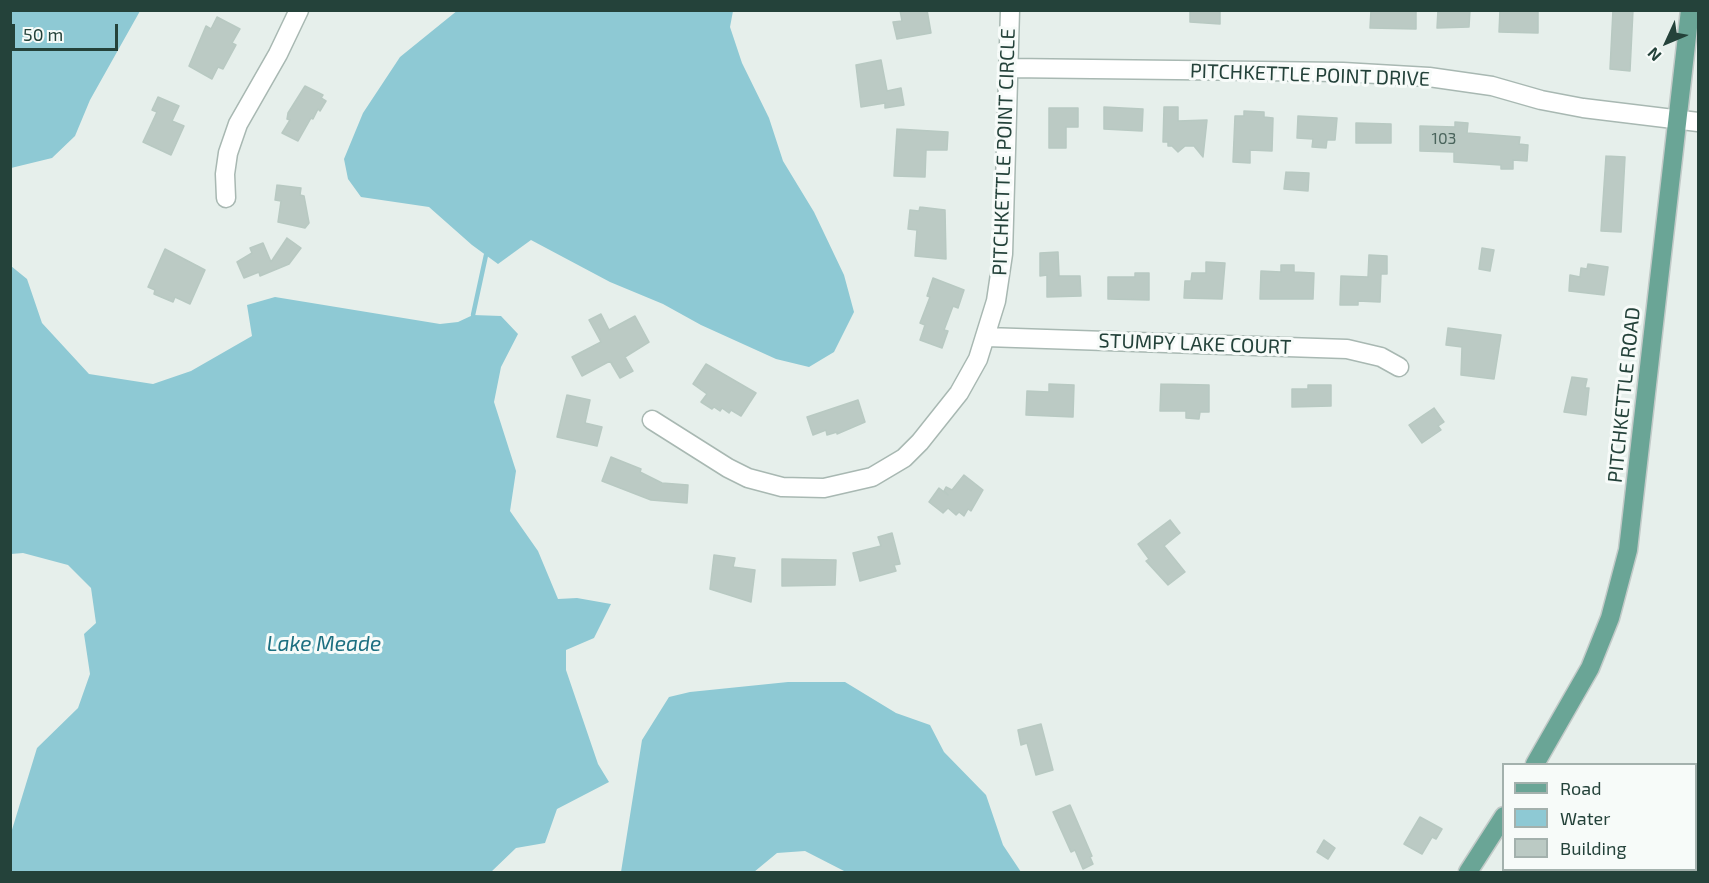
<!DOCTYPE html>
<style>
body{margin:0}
#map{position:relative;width:1709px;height:883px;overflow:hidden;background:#e6efeb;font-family:"Exo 2",sans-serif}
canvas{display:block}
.frame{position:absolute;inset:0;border:12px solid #24423a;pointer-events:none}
.legend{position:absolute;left:1502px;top:763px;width:195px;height:108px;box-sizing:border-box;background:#f7fbf9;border:2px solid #a3b1ad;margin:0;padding:8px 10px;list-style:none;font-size:18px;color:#24423a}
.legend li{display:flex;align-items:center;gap:12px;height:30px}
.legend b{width:30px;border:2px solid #a3b1ad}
.north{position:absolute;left:1637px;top:12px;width:60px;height:60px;-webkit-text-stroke:4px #f7fbf9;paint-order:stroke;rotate:226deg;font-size:16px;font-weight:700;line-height:24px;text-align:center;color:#24423a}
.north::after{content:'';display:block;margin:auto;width:21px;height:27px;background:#24423a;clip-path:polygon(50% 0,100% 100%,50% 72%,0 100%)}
.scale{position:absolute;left:12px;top:24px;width:106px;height:27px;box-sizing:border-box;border:3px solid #24423a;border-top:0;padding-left:8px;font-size:18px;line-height:21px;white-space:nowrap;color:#24423a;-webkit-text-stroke:4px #f7fbf9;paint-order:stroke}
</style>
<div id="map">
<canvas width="1709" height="883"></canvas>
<div class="frame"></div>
<ul class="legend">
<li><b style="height:8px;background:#6aa596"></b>Road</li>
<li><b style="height:16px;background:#8ec9d4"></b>Water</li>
<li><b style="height:16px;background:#bbcac4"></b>Building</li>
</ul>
<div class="north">N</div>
<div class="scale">50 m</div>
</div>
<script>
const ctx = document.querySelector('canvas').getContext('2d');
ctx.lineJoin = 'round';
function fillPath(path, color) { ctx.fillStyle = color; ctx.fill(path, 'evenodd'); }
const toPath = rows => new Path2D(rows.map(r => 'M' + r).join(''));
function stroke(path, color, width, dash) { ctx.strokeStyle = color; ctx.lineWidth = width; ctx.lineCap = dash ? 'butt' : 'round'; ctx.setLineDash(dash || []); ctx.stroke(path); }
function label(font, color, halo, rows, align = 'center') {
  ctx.font = font + ' "Exo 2",sans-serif'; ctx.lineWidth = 6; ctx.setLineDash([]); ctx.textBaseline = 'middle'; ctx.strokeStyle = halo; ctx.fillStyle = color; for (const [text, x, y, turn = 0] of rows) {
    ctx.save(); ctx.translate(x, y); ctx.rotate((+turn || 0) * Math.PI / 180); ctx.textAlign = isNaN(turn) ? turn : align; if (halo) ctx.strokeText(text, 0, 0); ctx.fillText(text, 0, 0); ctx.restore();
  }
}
fillPath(toPath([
 [458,10,733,11,730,27,742,63,769,118,783,161,814,212,844,275,854,312,834,352,809,367,776,359,701,325,663,304,610,282,531,240,498,264,472,245,429,207,361,197,348,179,344,159,363,113,400,57],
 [10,11,140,11,90,100,75,136,52,158,11,168],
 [11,266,27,279,42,323,89,374,153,384,191,371,252,336,247,305,275,297,440,324,458,322,473,315,501,316,518,334,501,367,494,402,516,471,510,511,538,551,558,599,577,598,611,604,594,638,566,650,566,670,598,764,609,782,557,809,545,843,516,848,491,872,11,872,11,833,37,748,78,708,90,674,84,634,96,623,91,588,68,565,23,553,11,554],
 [788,682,845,682,896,713,930,725,944,752,986,795,1003,845,1021,872,846,872,805,851,777,853,754,872,621,872,642,740,669,697,690,692]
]), '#8ec9d4');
stroke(toPath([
 [473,315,486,255]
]), '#8ec9d4', 4.5);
const building = toPath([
 [900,10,927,10,931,33,897,39,893,22,902,21,900,10],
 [1190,10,1220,10,1220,24,1190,22,1190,10],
 [1371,10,1416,10,1416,29,1370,28,1371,10],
 [1438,10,1470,10,1469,27,1437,28,1438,10],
 [1500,10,1538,10,1538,33,1499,32,1500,10],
 [1613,10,1633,10,1630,71,1610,69,1613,10],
 [217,17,240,29,232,43,236,45,223,69,218,67,212,79,189,66,206,26,211,29,217,17],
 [881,60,887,91,901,88,904,105,885,108,885,103,861,107,856,65,881,60],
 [305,86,323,95,321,98,326,101,320,111,318,109,313,119,311,118,298,141,282,133,290,120,287,119,288,113,305,86],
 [158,97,179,106,172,121,184,126,171,155,143,142,157,112,152,110,158,97],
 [1104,107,1143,109,1142,131,1104,129,1104,107],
 [1164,107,1178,107,1178,121,1207,120,1203,157,1194,146,1185,146,1178,152,1172,146,1168,146,1168,142,1163,142,1164,107],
 [1049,108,1078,108,1078,127,1066,127,1066,148,1049,148,1049,108],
 [1244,111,1264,112,1264,117,1273,118,1272,151,1250,150,1250,163,1233,162,1235,116,1244,116,1244,111],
 [1298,116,1337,118,1335,140,1327,140,1326,148,1312,147,1313,139,1297,138,1298,116],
 [1455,122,1468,123,1467,133,1520,137,1519,144,1528,145,1527,161,1513,160,1513,169,1501,169,1501,165,1454,162,1454,152,1420,151,1420,126,1455,127,1455,122],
 [1356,123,1391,124,1391,143,1356,143,1356,123],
 [897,129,948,132,947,150,926,150,925,177,894,176,897,129],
 [1606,156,1625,157,1621,232,1601,231,1606,156],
 [1286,172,1309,173,1308,191,1284,189,1286,172],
 [277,185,301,188,300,195,304,196,309,223,305,228,278,222,281,201,275,200,277,185],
 [920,207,945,210,946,259,915,256,917,230,908,229,910,210,919,211,920,207],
 [287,238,301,248,289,264,260,276,259,272,244,278,237,262,252,253,250,248,263,243,271,262,287,238],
 [1482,248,1494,250,1490,271,1479,269,1482,248],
 [165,249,205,270,190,304,175,297,173,302,154,294,155,290,148,287,165,249],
 [1058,252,1059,276,1080,276,1081,296,1047,297,1047,275,1040,276,1040,253,1058,252],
 [1369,255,1387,256,1387,274,1381,274,1380,302,1358,301,1358,305,1340,305,1341,276,1368,277,1369,255],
 [1206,262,1225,263,1222,299,1184,298,1185,281,1191,281,1192,273,1206,273,1206,262],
 [1588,264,1608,267,1604,295,1569,291,1570,275,1580,277,1581,268,1587,269,1588,264],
 [1281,265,1294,265,1294,272,1314,273,1313,299,1260,299,1261,271,1281,272,1281,265],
 [1135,273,1149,273,1149,300,1108,299,1108,277,1135,277,1135,273],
 [933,278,964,290,958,308,953,306,944,330,948,331,942,348,920,340,925,325,920,323,930,297,927,296,933,278],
 [601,314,609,330,635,316,649,342,625,357,633,371,620,378,610,361,582,376,572,357,601,342,589,320,601,314],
 [1448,328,1501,335,1494,379,1461,375,1462,347,1446,345,1448,328],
 [706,364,756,393,741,416,731,410,729,413,722,408,720,411,714,407,712,409,701,402,707,394,693,384,706,364],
 [1572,377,1587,379,1585,388,1589,388,1586,415,1564,412,1572,377],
 [1049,384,1074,385,1073,417,1026,415,1027,391,1049,392,1049,384],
 [1161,384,1209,385,1209,412,1200,412,1199,419,1186,418,1186,411,1160,411,1161,384],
 [1308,385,1331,385,1331,406,1292,407,1292,389,1308,389,1308,385],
 [567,395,590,400,585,423,602,427,597,446,557,437,567,395],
 [858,400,865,422,837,434,837,432,827,435,826,430,813,435,807,417,858,400],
 [1434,408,1444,422,1438,426,1441,430,1422,443,1409,425,1434,408],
 [611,457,641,469,640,472,662,483,688,485,687,503,651,500,602,481,611,457],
 [964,475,983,490,971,511,968,509,964,516,959,512,956,515,948,508,943,513,929,502,939,488,948,495,944,491,946,487,952,490,964,475],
 [1170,520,1180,533,1164,546,1185,572,1168,585,1146,561,1149,559,1138,544,1170,520],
 [892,533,900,564,894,565,896,571,860,581,853,553,881,546,878,537,892,533],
 [714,555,735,558,733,567,755,570,751,602,710,589,714,555],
 [782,559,836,560,835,585,782,586,782,559],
 [1041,724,1053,770,1036,775,1027,743,1021,745,1018,730,1041,724],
 [1070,805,1092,856,1090,857,1093,864,1083,869,1075,850,1071,852,1053,812,1070,805],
 [1420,817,1442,829,1436,839,1432,837,1422,854,1404,844,1420,817],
 [1324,840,1335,848,1328,859,1317,852,1324,840]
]);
fillPath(building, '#bbcac4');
stroke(building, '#b8c9c2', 1.5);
const minor = toPath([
 [1009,68,1343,72,1429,77,1492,86,1541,100,1583,108,1698,122],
 [226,198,225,174,228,153,238,124,278,54,299,10],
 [986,337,1347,349,1381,357,1399,367],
 [652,420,728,468,748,478,782,487,824,488,872,477,904,458,920,442,959,393,978,359,996,301,1003,254,1010,10]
]);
const major = toPath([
 [1535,764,1590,668,1610,618,1628,550,1690,10],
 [1468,872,1504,816]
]);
stroke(minor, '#a8b8b2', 21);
stroke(major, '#c2cac8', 21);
stroke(minor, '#fff', 18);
stroke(major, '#6aa596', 18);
label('16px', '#4a645c', null, [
 ["103",1444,139]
]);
label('20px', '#24423a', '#f7fbf9', [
 ["PITCHKETTLE POINT DRIVE",1310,75,2],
 ["PITCHKETTLE POINT CIRCLE",1004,152,-88],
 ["STUMPY LAKE COURT",1195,344,2],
 ["PITCHKETTLE ROAD",1624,395,-84]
]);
label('italic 21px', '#1c6f80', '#f7fbf9', [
 ["Lake Meade",324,644]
]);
</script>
